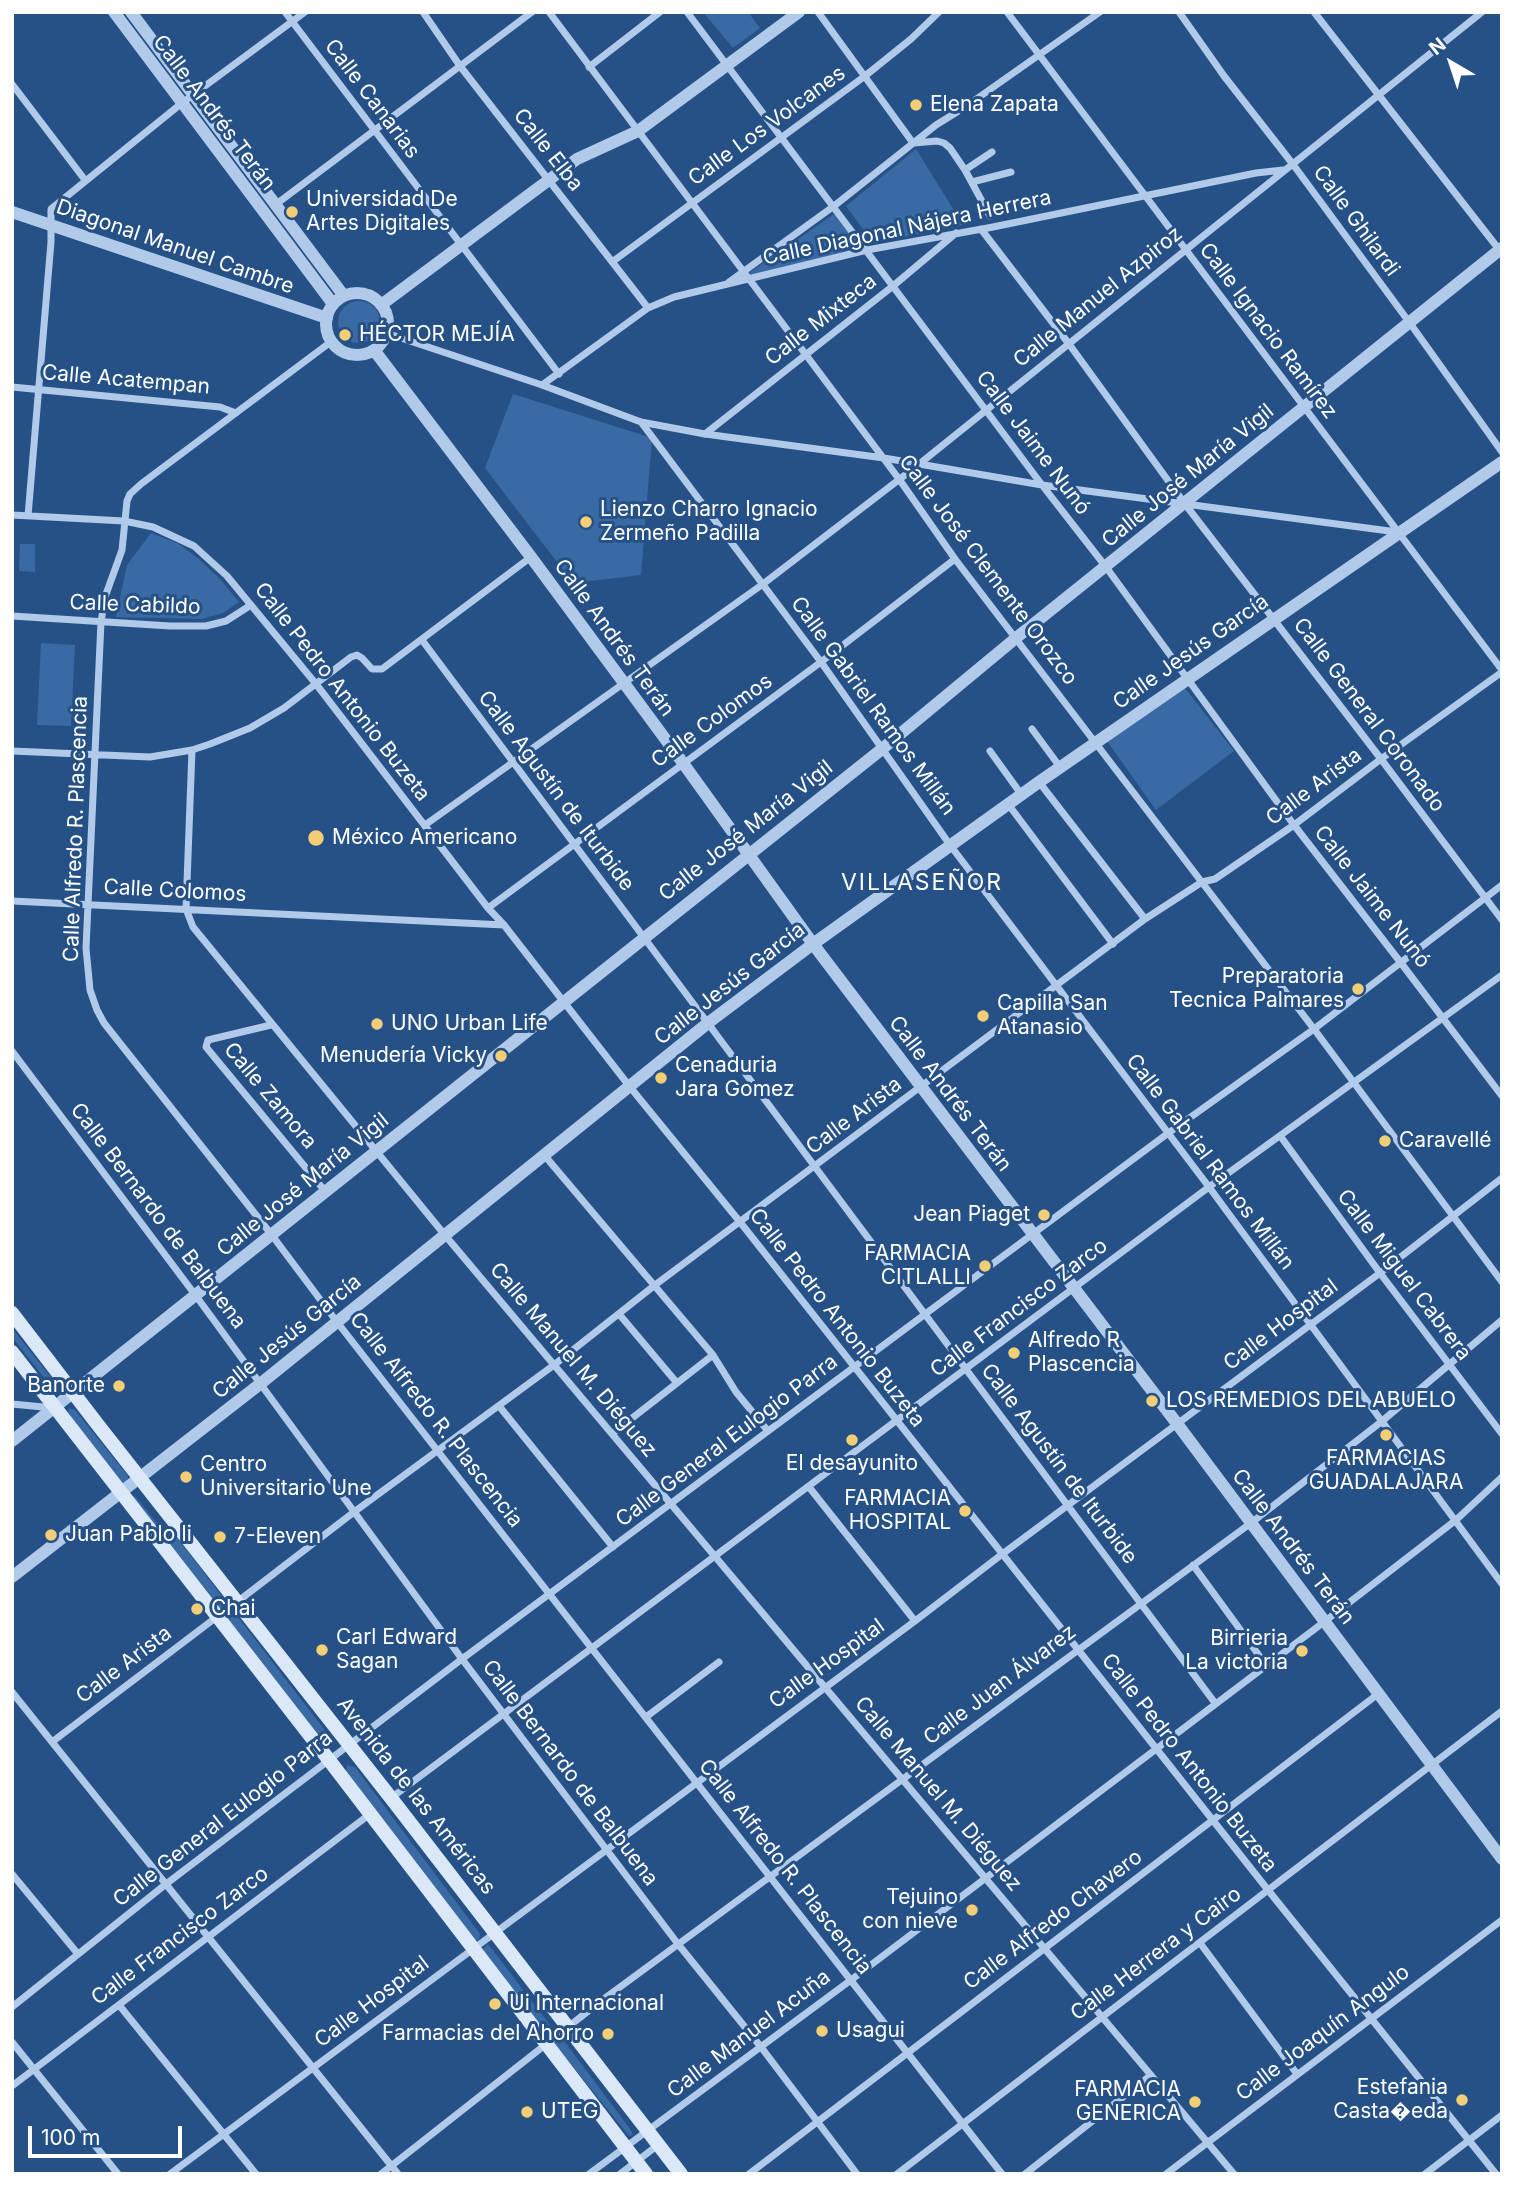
<!DOCTYPE html>
<meta charset="utf-8">
<style>
body{margin:0}
#map{position:relative;width:1514px;height:2186px;overflow:hidden;background:#265187;font-family:Inter,sans-serif}
canvas{display:block}
.frame{position:absolute;inset:0;border:14px solid #fff;pointer-events:none}
.north{position:absolute;left:1416px;top:28px;width:70px;height:70px;-webkit-text-stroke:5px #265187;paint-order:stroke;rotate:321deg;font-size:19px;font-weight:700;line-height:28px;text-align:center;color:#fff}
.north::after{content:'';display:block;margin:auto;width:24px;height:32px;background:#fff;clip-path:polygon(50% 0,100% 100%,50% 72%,0 100%)}
.scale{position:absolute;left:28px;top:2126px;width:154px;height:32px;box-sizing:border-box;border:4px solid #fff;border-top:0;padding-left:9px;font-size:21px;line-height:24px;white-space:nowrap;color:#fff;-webkit-text-stroke:5px #265187;paint-order:stroke}
</style>
<div id="map">
<canvas width="1514" height="2186"></canvas>
<div class="frame"></div>
<div class="north">N</div>
<div class="scale">100 m</div>
</div>
<script>
const ctx = document.querySelector('canvas').getContext('2d');
ctx.lineJoin = 'round';
function fillPath(path, color) { ctx.fillStyle = color; ctx.fill(path, 'evenodd'); }
const toPath = rows => new Path2D(rows.map(r => 'M' + r).join(''));
function stroke(path, color, width, dash) { ctx.strokeStyle = color; ctx.lineWidth = width; ctx.lineCap = dash ? 'butt' : 'round'; ctx.setLineDash(dash || []); ctx.stroke(path); }
function label(font, color, halo, rows, align = 'center') {
  ctx.font = font + ' Inter,sans-serif'; ctx.lineWidth = 6; ctx.setLineDash([]); ctx.textBaseline = 'middle'; ctx.strokeStyle = halo; ctx.fillStyle = color; for (const [text, x, y, turn = 0] of rows) {
    ctx.save(); ctx.translate(x, y); ctx.rotate((+turn || 0) * Math.PI / 180); ctx.textAlign = isNaN(turn) ? turn : align; if (halo) ctx.strokeText(text, 0, 0); ctx.fillText(text, 0, 0); ctx.restore();
  }
}
fillPath(toPath([
 [703,12,748,12,760,28,733,48],
 [916,149,963,225,873,243,846,206],
 [834,214,860,248,751,276,749,273],
 '338 322a21 21 0 1 1 42 0a21 21 0 1 1-42 0Z',
 [513,394,652,438,641,575,573,583,485,468],
 [151,533,179,544,200,560,220,579,239,602,223,613,202,619,116,617,127,565],
 [20,544,35,544,35,572,19,571],
 [41,643,75,645,71,726,37,725],
 [1185,688,1234,751,1156,810,1107,741],
 [12,1328,53,1380,52,1383,49,1384,12,1337],
 [69,1408,75,1410,128,1476,126,1482,121,1483,68,1415],
 [134,1495,156,1522,172,1531,330,1737,331,1746,321,1744,133,1498],
 [347,1765,355,1767,480,1934,479,1940,473,1940,346,1773],
 [488,1944,556,2033,548,2038,482,1950],
 [561,2037,631,2130,633,2135,629,2136,554,2043]
]), '#3a6aa4');
stroke(toPath([
 [285,12,559,374],
 [423,12,460,66,648,308],
 [549,12,899,479,955,559,1314,1029,1502,1282],
 [687,12,1042,485,1106,567,1294,825,1401,963,1502,1096],
 [818,12,913,143],
 [1007,12,1502,670],
 [1179,12,1224,76,1292,163,1412,326,1502,452],
 [1314,12,1501,252],
 [589,67,660,12],
 [12,84,85,180],
 [975,100,1100,12],
 [914,143,937,141,944,143,950,148,965,170,990,216],
 [965,170,992,152],
 [972,182,1011,172],
 [275,205,532,12],
 [981,229,1069,344,1185,504,1381,759,1502,920],
 [612,262,865,76,911,39,939,12],
 [729,282,834,206,936,125,965,107],
 [386,333,542,385,641,422,705,434,884,458,1042,485,1397,532],
 [332,341,141,484,130,494,127,501,122,550,105,597,101,622,86,948,90,990,97,1010,104,1023,271,1234,337,1322,1002,2174],
 [542,385,648,308,674,297,867,250,993,227,1256,173,1283,170],
 [12,387,220,407,236,413],
 [641,422,821,662,950,845,1209,1187,1502,1584],
 [705,434,893,286,956,233],
 [12,515,124,521,153,527,194,546,227,576,316,684,488,908,504,925,630,1087,740,1222,1268,1890,1496,2174],
 [28,516,51,242,51,209,182,103,305,12],
 [12,616,170,626,206,626,226,621,251,605],
 [422,640,1215,1703],
 [1032,729,1060,767],
 [192,750,186,909,193,927,444,1234,1234,2174],
 [12,751,150,757,192,750,210,744,250,728,284,708,351,657,357,655,362,658,372,669,382,669,531,557],
 [990,751,1021,794],
 [1039,782,1145,919],
 [1008,804,1113,944],
 [425,825,763,584,918,465,1482,12],
 [12,901,504,925],
 [488,908,821,662,955,559],
 [271,1025,208,1040,206,1047,325,1191],
 [12,1051,199,1300,462,1659,678,1944,761,2047,857,2174],
 [1281,1137,1380,1273,1502,1434],
 [545,1156,713,1355,736,1392,768,1431],
 [619,1314,677,1383],
 [12,1404,53,1408],
 [499,1406,613,1547],
 [613,1433,713,1355],
 [809,1487,915,1621],
 [1193,1565,1266,1665],
 [237,1602,354,1512,554,1365,655,1285,1145,919,1202,882,1215,879,1294,825,1381,759,1502,672],
 [12,1692,398,2174],
 [646,1717,719,1662],
 [52,1742,218,1616],
 [391,1798,1209,1187,1502,975],
 [12,1874,78,1954],
 [1200,1943,1297,2074],
 [119,2005,256,2174],
 [12,2007,166,1884,462,1659,1167,1134,1314,1029,1502,885],
 [12,2042,118,2174],
 [12,2086,370,1814],
 [170,2174,915,1621,1001,1555,1380,1273,1502,1178],
 [381,2174,601,2001,1251,1523,1381,1422,1502,1320],
 [589,2174,851,1980,1324,1622,1456,1520,1502,1477],
 [620,2174,658,2145],
 [749,2174,1378,1694],
 [897,2174,1502,1711],
 [1025,2174,1151,2075],
 [1166,2174,1502,1920],
 [1425,2174,1502,2115]
]), '#b1cae9', 7);
stroke(toPath([
 [114,12,333,304],
 [131,12,344,296],
 [12,212,327,318],
 '326 324a31 31 0 1 1 62 0a31 31 0 1 1-62 0Z',
 [381,305,577,159,638,131,799,12],
 [374,350,531,557,683,763,813,944,1178,1425,1502,1859],
 [12,1441,882,749,1016,638,1502,248],
 [12,1577,260,1384,708,1023,813,944,1039,782,1502,462]
]), '#b1cae9', 12);
stroke(toPath([
 [12,1313,98,1425,391,1798,681,2174],
 [12,1352,329,1760,646,2174]
]), '#dbe8f7', 14);
for (const [x, y, r, color] of [
 [916,105,7,"#f2ce76"],
 [292,212,7,"#f2ce76"],
 [345,335,7,"#f2ce76"],
 [586,522,7,"#f2ce76"],
 [316,838,9,"#f2ce76"],
 [1358,989,7,"#f2ce76"],
 [983,1016,7,"#f2ce76"],
 [377,1024,7,"#f2ce76"],
 [501,1056,7,"#f2ce76"],
 [661,1078,7,"#f2ce76"],
 [1385,1141,7,"#f2ce76"],
 [1044,1215,7,"#f2ce76"],
 [985,1266,7,"#f2ce76"],
 [1014,1353,7,"#f2ce76"],
 [119,1386,7,"#f2ce76"],
 [1152,1401,7,"#f2ce76"],
 [1386,1435,7,"#f2ce76"],
 [852,1440,7,"#f2ce76"],
 [186,1477,7,"#f2ce76"],
 [965,1511,7,"#f2ce76"],
 [51,1535,7,"#f2ce76"],
 [220,1537,7,"#f2ce76"],
 [197,1609,7,"#f2ce76"],
 [322,1650,7,"#f2ce76"],
 [1302,1651,7,"#f2ce76"],
 [972,1910,7,"#f2ce76"],
 [495,2004,7,"#f2ce76"],
 [822,2031,7,"#f2ce76"],
 [608,2034,7,"#f2ce76"],
 [1462,2100,7,"#f2ce76"],
 [1195,2102,7,"#f2ce76"],
 [527,2112,7,"#f2ce76"]
]) { const dot = new Path2D(); dot.arc(x, y, r, 0, 2 * Math.PI); ctx.fillStyle = color; ctx.fill(dot); stroke(dot, '#265187', 2.5); }
label('21px', '#fff', '#265187', [
 ["Calle Canarias",372,99,53],
 ["Calle Andrés Terán",214,113,53],
 ["Calle Los Volcanes",767,126,-36],
 ["Calle Elba",548,150,52],
 ["Calle Ghilardi",1356,221,54],
 ["Calle Diagonal Nájera Herrera",907,228,-12],
 ["Diagonal Manuel Cambre",175,247,19],
 ["Calle Manuel Azpiroz",1098,297,-39],
 ["Calle Mixteca",821,320,-38],
 ["Calle Ignacio Ramírez",1268,331,53],
 ["Calle Acatempan",126,380,5],
 ["Calle Jaime Nunó",1033,443,53],
 ["Calle José María Vigil",1188,476,-39],
 ["Calle José Clemente Orozco",988,570,53],
 ["Calle Cabildo",135,605,2],
 ["Calle Andrés Terán",614,638,54],
 ["Calle Jesús García",1191,652,-35],
 ["Calle Pedro Antonio Buzeta",342,692,52],
 ["Calle Gabriel Ramos Millán",873,706,54],
 ["Calle General Coronado",1369,715,53],
 ["Calle Colomos",712,721,-36],
 ["Calle Arista",1314,787,-37],
 ["Calle Agustín de Iturbide",556,791,53],
 ["Calle Alfredo R. Plascencia",76,829,-88],
 ["Calle José María Vigil",746,831,-38],
 ["Calle Colomos",175,891,3],
 ["Calle Jaime Nunó",1372,897,52],
 ["Calle Jesús García",730,984,-38],
 ["Calle Andrés Terán",950,1094,53],
 ["Calle Zamora",270,1096,50],
 ["Calle Arista",854,1116,-37],
 ["Calle Gabriel Ramos Millán",1210,1162,53],
 ["Calle José María Vigil",303,1185,-39],
 ["Calle Bernardo de Balbuena",158,1216,53],
 ["Calle Miguel Cabrera",1404,1275,53],
 ["Calle Francisco Zarco",1019,1308,-37],
 ["Calle Pedro Antonio Buzeta",837,1318,52],
 ["Calle Hospital",1281,1325,-37],
 ["Calle Jesús García",287,1337,-39],
 ["Calle Manuel M. Diéguez",573,1360,50],
 ["Calle Alfredo R. Plascencia",436,1420,52],
 ["Calle General Eulogio Parra",727,1441,-37],
 ["Calle Agustín de Iturbide",1059,1464,53],
 ["Calle Andrés Terán",1293,1547,53],
 ["Calle Hospital",827,1664,-36],
 ["Calle Arista",124,1665,-37],
 ["Calle Juan Álvarez",1000,1685,-37],
 ["Calle Pedro Antonio Buzeta",1189,1763,52],
 ["Calle Bernardo de Balbuena",570,1773,53],
 ["Calle Manuel M. Diéguez",938,1794,50],
 ["Avenida de las Américas",416,1796,52],
 ["Calle General Eulogio Parra",223,1819,-38],
 ["Calle Alfredo R. Plascencia",785,1867,52],
 ["Calle Alfredo Chavero",1053,1920,-37],
 ["Calle Francisco Zarco",180,1936,-37],
 ["Calle Herrera y Cairo",1156,1954,-37],
 ["Calle Hospital",372,2002,-37],
 ["Calle Joaquín Angulo",1323,2033,-37],
 ["Calle Manuel Acuña",749,2034,-37]
]);
label('21px', '#fff', '#265187', [
 ["Elena Zapata",930,105],
 ["Universidad De",306,200],
 ["Artes Digitales",306,224],
 ["HÉCTOR MEJÍA",359,335],
 ["Lienzo Charro Ignacio",600,510],
 ["Zermeño Padilla",600,534],
 ["México Americano",332,838],
 ["Preparatoria",1344,977,"right"],
 ["Tecnica Palmares",1344,1001,"right"],
 ["Capilla San",997,1004],
 ["Atanasio",997,1028],
 ["UNO Urban Life",391,1024],
 ["Menudería Vicky",487,1056,"right"],
 ["Cenaduria",675,1066],
 ["Jara Gomez",675,1090],
 ["Caravellé",1399,1141],
 ["Jean Piaget",1030,1215,"right"],
 ["FARMACIA",971,1254,"right"],
 ["CITLALLI",971,1278,"right"],
 ["Alfredo R",1028,1341],
 ["Plascencia",1028,1365],
 ["Banorte",105,1386,"right"],
 ["LOS REMEDIOS DEL ABUELO",1166,1401],
 ["FARMACIAS",1386,1459,"center"],
 ["GUADALAJARA",1386,1483,"center"],
 ["El desayunito",852,1464,"center"],
 ["Centro",200,1465],
 ["Universitario Une",200,1489],
 ["FARMACIA",951,1499,"right"],
 ["HOSPITAL",951,1523,"right"],
 ["Juan Pablo Ii",65,1535],
 ["7-Eleven",234,1537],
 ["Chai",211,1609],
 ["Carl Edward",336,1638],
 ["Sagan",336,1662],
 ["Birrieria",1288,1639,"right"],
 ["La victoria",1288,1663,"right"],
 ["Tejuino",958,1898,"right"],
 ["con nieve",958,1922,"right"],
 ["Ui Internacional",509,2004],
 ["Usagui",836,2031],
 ["Farmacias del Ahorro",594,2034,"right"],
 ["Estefania",1448,2088,"right"],
 ["Casta�eda",1448,2112,"right"],
 ["FARMACIA",1181,2090,"right"],
 ["GENERICA",1181,2114,"right"],
 ["UTEG",541,2112]
], 'left');
ctx.letterSpacing = '2px';
label('23px', '#fff', '#265187', [
 ["VILLASEÑOR",922,883]
]);
ctx.letterSpacing = '0px';
</script>
